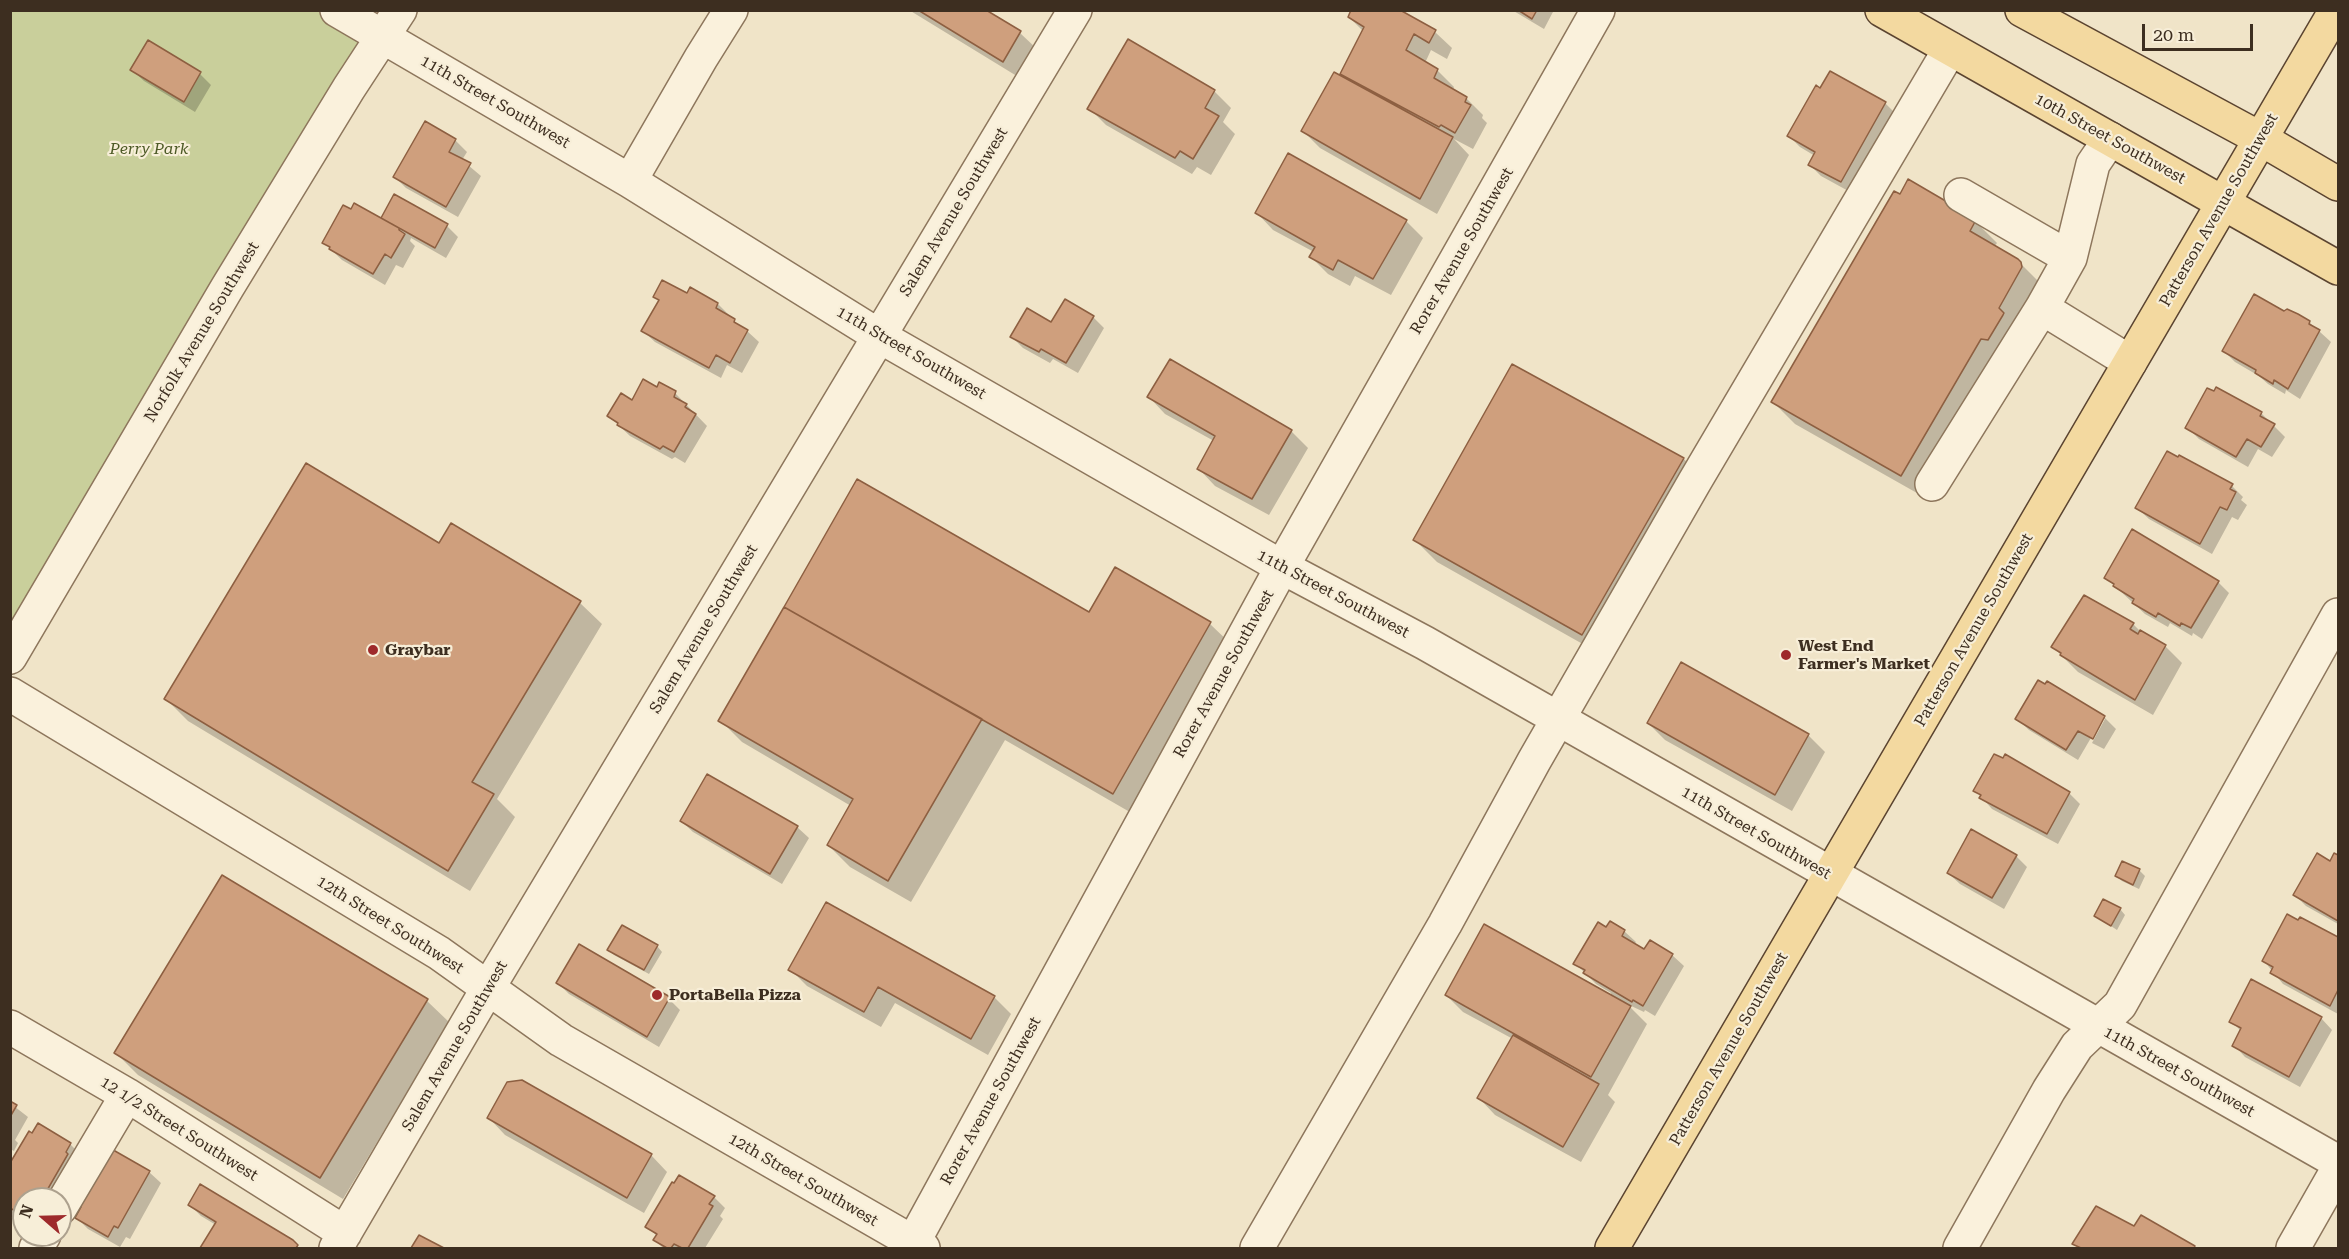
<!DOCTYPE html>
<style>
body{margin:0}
#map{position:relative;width:2349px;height:1259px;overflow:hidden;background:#f0e4c8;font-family:"Roboto Serif",serif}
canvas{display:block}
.frame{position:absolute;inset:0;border:12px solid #3d2e20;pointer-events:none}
.north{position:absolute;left:12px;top:1187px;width:60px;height:60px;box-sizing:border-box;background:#f7eed8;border:2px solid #ada18e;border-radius:50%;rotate:290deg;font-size:16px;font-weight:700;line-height:24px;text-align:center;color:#3d2e20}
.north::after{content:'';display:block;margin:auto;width:21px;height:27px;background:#9e2a2b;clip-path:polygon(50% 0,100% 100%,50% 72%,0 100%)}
.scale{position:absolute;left:2142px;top:24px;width:111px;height:27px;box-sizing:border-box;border:3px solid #3d2e20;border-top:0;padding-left:8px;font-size:18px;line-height:21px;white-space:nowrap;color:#3d2e20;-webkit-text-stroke:4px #f7eed8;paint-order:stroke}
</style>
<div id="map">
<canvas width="2349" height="1259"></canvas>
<div class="frame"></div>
<div class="north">N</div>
<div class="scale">20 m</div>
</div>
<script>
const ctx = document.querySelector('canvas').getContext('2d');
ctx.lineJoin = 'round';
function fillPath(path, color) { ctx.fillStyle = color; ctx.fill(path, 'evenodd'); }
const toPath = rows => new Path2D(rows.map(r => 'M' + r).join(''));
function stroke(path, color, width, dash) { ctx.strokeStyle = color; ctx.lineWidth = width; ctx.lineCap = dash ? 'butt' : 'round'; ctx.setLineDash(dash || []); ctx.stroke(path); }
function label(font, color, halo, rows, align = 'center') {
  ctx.font = font + ' "Roboto Serif",serif'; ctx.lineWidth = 4.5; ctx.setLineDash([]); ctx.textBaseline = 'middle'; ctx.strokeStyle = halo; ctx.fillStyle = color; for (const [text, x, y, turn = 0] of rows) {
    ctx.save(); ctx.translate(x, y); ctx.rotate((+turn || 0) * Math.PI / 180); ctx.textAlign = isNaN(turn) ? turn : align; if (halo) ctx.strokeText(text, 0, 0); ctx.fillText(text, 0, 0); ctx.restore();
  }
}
fillPath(toPath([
 [11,11,337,11,383,37,11,657]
]), '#c9cf9b');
fillPath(toPath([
 [909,10,983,10,1020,33,1037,49,1020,78],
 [1512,10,1554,10,1544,29],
 [1349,17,1435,32,1452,48,1447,59,1431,50,1425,63,1437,70,1454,87,1453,90,1466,98,1483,115,1482,118,1487,123,1473,149,1454,139,1469,155,1437,214,1320,148,1303,131,1350,81,1342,73,1363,31],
 [132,70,200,74,211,85,195,112,144,81],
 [1821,90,1885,103,1896,114,1852,193,1821,176,1810,165,1815,156,1800,147,1789,136],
 [1214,91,1231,108,1223,122,1235,134,1211,175,1197,167,1192,174,1106,125,1089,108],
 [425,123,456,141,467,152,462,160,481,176,458,217,406,188,395,177],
 [1289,155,1406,221,1423,238,1391,295,1355,276,1350,286,1328,274,1311,257,1314,252,1273,230,1257,213],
 [1972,218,1997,243,1994,247,2020,263,2042,285,1924,497,1795,424,1773,402],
 [381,220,447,226,458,237,446,258,411,238,410,241,415,246,403,268,396,265,385,285,342,260,324,243],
 [687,295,718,304,729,315,728,318,747,331,759,342,742,373,727,365,721,378,655,342,643,331,660,301,655,296],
 [2284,313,2309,322,2331,342,2300,399,2286,390,2285,394,2268,384,2259,376,2235,362,2224,351],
 [1093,317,1104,328,1078,373,1053,359,1050,363,1023,348,1012,337,1052,324],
 [1513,366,1684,459,1705,481,1604,656,1437,562,1415,540],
 [658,389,675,393,707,426,685,463,675,457,672,459,630,436,609,416],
 [1149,397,1291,431,1308,448,1269,515,1215,486,1199,469,1214,441,1165,414],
 [2261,413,2285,437,2272,457,2258,449,2248,467,2199,439,2187,427],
 [2232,486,2243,497,2241,500,2247,505,2238,520,2232,517,2212,554,2149,519,2137,508],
 [451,525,580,603,602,624,497,799,515,817,470,891,188,721,166,699,439,545],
 [2105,577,2218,582,2229,593,2202,639,2193,633,2192,636,2170,623,2168,627,2145,614],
 [2077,605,2133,624,2141,632,2165,646,2182,663,2153,715,2078,672,2053,647],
 [1089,614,1210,624,1232,645,1135,815,1005,740,911,902,850,867,828,845,851,806,742,742,720,720],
 [1681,664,1808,735,1825,752,1792,811,1665,740,1648,723],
 [2096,713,2104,717,2116,729,2104,749,2092,743,2105,719,2102,719,2078,760,2029,730,2017,719],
 [2003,760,2069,793,2080,804,2058,844,1992,809,1975,790],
 [708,776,797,827,809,838,782,884,693,832,681,821],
 [2335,855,2338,857,2338,924,2306,906,2295,895,2331,863],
 [2016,856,2027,867,2004,909,1960,884,1948,873],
 [2139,870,2145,876,2139,889,2122,881,2116,876],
 [223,877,427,1001,449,1022,343,1199,138,1075,116,1053],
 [2120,909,2125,915,2117,930,2096,916],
 [2301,919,2338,939,2338,1014,2283,984,2264,961],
 [1607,929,1624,931,1636,942,1634,945,1644,951,1672,955,1684,966,1655,1016,1645,1010,1644,1012,1627,1004,1647,1024,1608,1095,1615,1102,1581,1162,1495,1115,1479,1098,1513,1039,1463,1012,1446,995,1610,996,1611,993,1596,984,1575,963],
 [579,946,669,999,680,1010,659,1047,569,994,558,983],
 [657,946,662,952,649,974,614,955,609,950],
 [790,969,994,997,1011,1014,988,1055,895,1003,881,1027,807,986],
 [2321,1018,2332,1030,2300,1087,2245,1057,2234,1045,2241,1031,2231,1021],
 [10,1103,28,1117,15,1140,18,1143,14,1151,10,1149],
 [489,1118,651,1155,667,1172,644,1213,505,1135],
 [33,1135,70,1144,81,1155,60,1199,24,1199,24,1220,10,1212,10,1166],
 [149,1172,161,1183,130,1239,126,1237,120,1247,88,1229,77,1218,82,1209,77,1204],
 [714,1197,725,1208,720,1216,723,1219,705,1248,663,1248,655,1240,657,1236,647,1227],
 [190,1205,297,1246,300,1248,202,1248,216,1225,201,1216],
 [2135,1228,2194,1247,2195,1248,2079,1248,2074,1243]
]), '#0003');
const building = toPath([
 [918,10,986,10,1021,31,1003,62,918,10],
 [1351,10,1400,10,1436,30,1429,43,1414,34,1406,50,1438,69,1434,78,1467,97,1465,102,1471,105,1455,133,1441,125,1439,127,1340,74,1364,27,1348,17,1351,10],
 [1518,10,1537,10,1532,19,1518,10],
 [1128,39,1215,90,1205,108,1219,116,1193,159,1180,151,1175,158,1087,109,1128,39],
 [148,40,201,72,184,102,130,70,148,40],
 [1830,71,1886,102,1841,182,1808,165,1815,152,1787,136,1816,85,1820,88,1830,71],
 [1334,72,1453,137,1420,199,1301,131,1334,72],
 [425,121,456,139,449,152,471,163,446,207,393,177,425,121],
 [1288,153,1407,220,1373,279,1338,260,1333,270,1309,257,1315,247,1255,213,1288,153],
 [1908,179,1973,217,1976,220,1970,231,2018,259,2021,262,2022,267,1999,308,2004,313,2003,315,1988,340,1981,339,1901,476,1771,402,1894,191,1900,194,1908,179],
 [394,194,448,224,435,248,381,218,394,194],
 [354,203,399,228,399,230,405,234,391,258,385,254,373,274,329,249,330,247,322,243,343,205,351,209,354,203],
 [662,280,687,293,690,287,718,303,716,308,735,319,734,322,748,330,730,363,716,355,709,368,641,331,659,300,653,297,662,280],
 [2254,294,2284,311,2287,309,2298,314,2310,321,2309,324,2320,330,2288,389,2274,380,2273,384,2255,373,2256,370,2222,351,2254,294],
 [1065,299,1094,316,1066,363,1041,349,1039,352,1010,337,1027,308,1051,322,1065,299],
 [1170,359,1292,430,1252,499,1197,469,1215,436,1147,397,1170,359],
 [1512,364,1684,458,1582,635,1413,540,1512,364],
 [643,379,657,387,659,382,676,391,674,397,687,404,685,407,696,414,674,452,663,446,660,449,617,425,618,423,607,416,621,393,632,400,643,379],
 [2216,387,2262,412,2260,416,2275,424,2261,447,2247,439,2236,457,2185,428,2207,388,2214,391,2216,387],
 [2167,451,2178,457,2179,455,2233,484,2230,489,2236,492,2227,510,2220,507,2200,544,2135,508,2167,451],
 [306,463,439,543,451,523,581,601,472,782,494,794,448,871,164,699,306,463],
 [857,479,1089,612,1115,567,1211,622,1113,794,784,607,857,479],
 [2132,529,2219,581,2191,628,2181,623,2180,626,2158,613,2156,617,2132,603,2134,599,2113,586,2114,584,2104,578,2132,529],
 [2084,595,2134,623,2130,629,2138,634,2140,630,2166,645,2135,700,2060,655,2061,653,2051,647,2084,595],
 [784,607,982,719,888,881,827,845,853,799,718,721,784,607],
 [1681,662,1809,734,1775,795,1647,723,1681,662],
 [2038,680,2045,684,2047,681,2105,716,2093,739,2078,731,2066,750,2015,719,2038,680],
 [1994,754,2003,758,2005,754,2070,792,2047,834,1979,798,1981,795,1973,791,1994,754],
 [707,774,798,826,770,874,680,821,707,774],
 [1971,829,2017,855,1992,898,1947,873,1971,829],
 [2317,853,2330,861,2334,853,2338,855,2338,921,2293,895,2317,853],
 [2122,861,2140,869,2133,885,2115,876,2122,861],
 [222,875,428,999,320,1178,114,1053,222,875],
 [2103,899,2121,908,2111,926,2094,916,2103,899],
 [826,902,995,996,971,1039,878,987,864,1012,788,970,826,902],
 [2287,914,2298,920,2300,917,2338,937,2338,990,2330,1006,2270,973,2273,967,2262,961,2287,914],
 [1610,921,1625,930,1622,936,1644,949,1650,940,1673,954,1643,1006,1633,1000,1632,1002,1583,973,1585,970,1573,964,1598,922,1606,927,1610,921],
 [1484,924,1631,1006,1591,1077,1445,995,1484,924],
 [622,925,658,945,644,970,607,950,622,925],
 [579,944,670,997,647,1037,556,983,579,944],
 [2251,979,2322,1017,2289,1077,2232,1046,2241,1028,2229,1022,2251,979],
 [1513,1035,1599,1084,1563,1147,1477,1098,1513,1035],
 [522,1080,652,1154,627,1198,487,1118,507,1082,522,1080],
 [10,1101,17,1105,10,1117,10,1101],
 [38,1123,71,1143,66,1152,68,1154,42,1199,24,1199,24,1216,10,1208,10,1163,29,1131,32,1133,38,1123],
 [108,1147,150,1171,118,1228,114,1226,108,1237,75,1218,81,1207,75,1204,108,1147],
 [679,1175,715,1196,709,1204,713,1206,688,1248,682,1248,674,1244,671,1248,667,1248,653,1240,657,1234,645,1227,672,1182,674,1183,679,1175],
 [200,1184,293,1240,298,1245,296,1248,200,1248,216,1222,188,1205,200,1184],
 [2096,1206,2134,1226,2141,1215,2195,1246,2194,1248,2081,1248,2072,1244,2096,1206],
 [419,1235,444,1248,411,1248,419,1235]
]);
fillPath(building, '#cf9f7d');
stroke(building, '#8d5f41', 1.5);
const minor = toPath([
 [337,10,630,181,879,336,1282,567,1425,643,2338,1162],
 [630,181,701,58,731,10],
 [1961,195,2070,258],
 [2042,308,2130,362],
 [1932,484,2042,308,2070,258,2093,164,2110,139],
 [10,657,227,288,349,88,400,10],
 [10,694,439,953,561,1040,923,1248],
 [10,1027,127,1095,345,1233],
 [60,1208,127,1095],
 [36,1248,44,1235],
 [336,1248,488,988,1075,10],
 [910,1248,1282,567,1598,10],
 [1257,1248,1445,924,1534,761,1695,481,1950,49],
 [1960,1248,2049,1090,2077,1046,2120,1005,2338,615],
 [2293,1248,2338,1169]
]);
const major = toPath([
 [1882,10,2338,268],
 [2022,10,2261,139,2338,184],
 [1612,1248,2336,10]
]);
stroke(minor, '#8d765c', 36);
stroke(major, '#5b4430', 36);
stroke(minor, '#faf1dc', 33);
stroke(major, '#f3d9a0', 33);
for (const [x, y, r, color] of [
 [373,650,6,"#9e2a2b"],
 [1786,655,6,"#9e2a2b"],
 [657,995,6,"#9e2a2b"]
]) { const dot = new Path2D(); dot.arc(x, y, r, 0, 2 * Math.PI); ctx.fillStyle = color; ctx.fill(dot); stroke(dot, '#f7eed8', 2); }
label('16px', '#3d2e20', '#f7eed8', [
 ["11th Street Southwest",495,102,30],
 ["10th Street Southwest",2110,139,29],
 ["Patterson Avenue Southwest",2219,210,-60],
 ["Salem Avenue Southwest",954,212,-59],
 ["Rorer Avenue Southwest",1462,251,-60],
 ["Norfolk Avenue Southwest",202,332,-59],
 ["11th Street Southwest",911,353,30],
 ["11th Street Southwest",1333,594,28],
 ["Salem Avenue Southwest",704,629,-59],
 ["Patterson Avenue Southwest",1974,630,-60],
 ["Rorer Avenue Southwest",1224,674,-61],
 ["11th Street Southwest",1756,833,30],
 ["12th Street Southwest",390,925,32],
 ["Salem Avenue Southwest",455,1046,-60],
 ["Patterson Avenue Southwest",1729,1049,-60],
 ["11th Street Southwest",2179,1072,29],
 ["Rorer Avenue Southwest",991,1101,-61],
 ["12 1/2 Street Southwest",179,1129,32],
 ["12th Street Southwest",803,1180,30]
]);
label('italic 16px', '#4d5a26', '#f7eed8', [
 ["Perry Park",149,149]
]);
label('bold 16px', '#3d2e20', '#f7eed8', [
 ["West End",1798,646],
 ["Farmer's Market",1798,664],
 ["Graybar",385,650],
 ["PortaBella Pizza",669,995]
], 'left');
</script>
